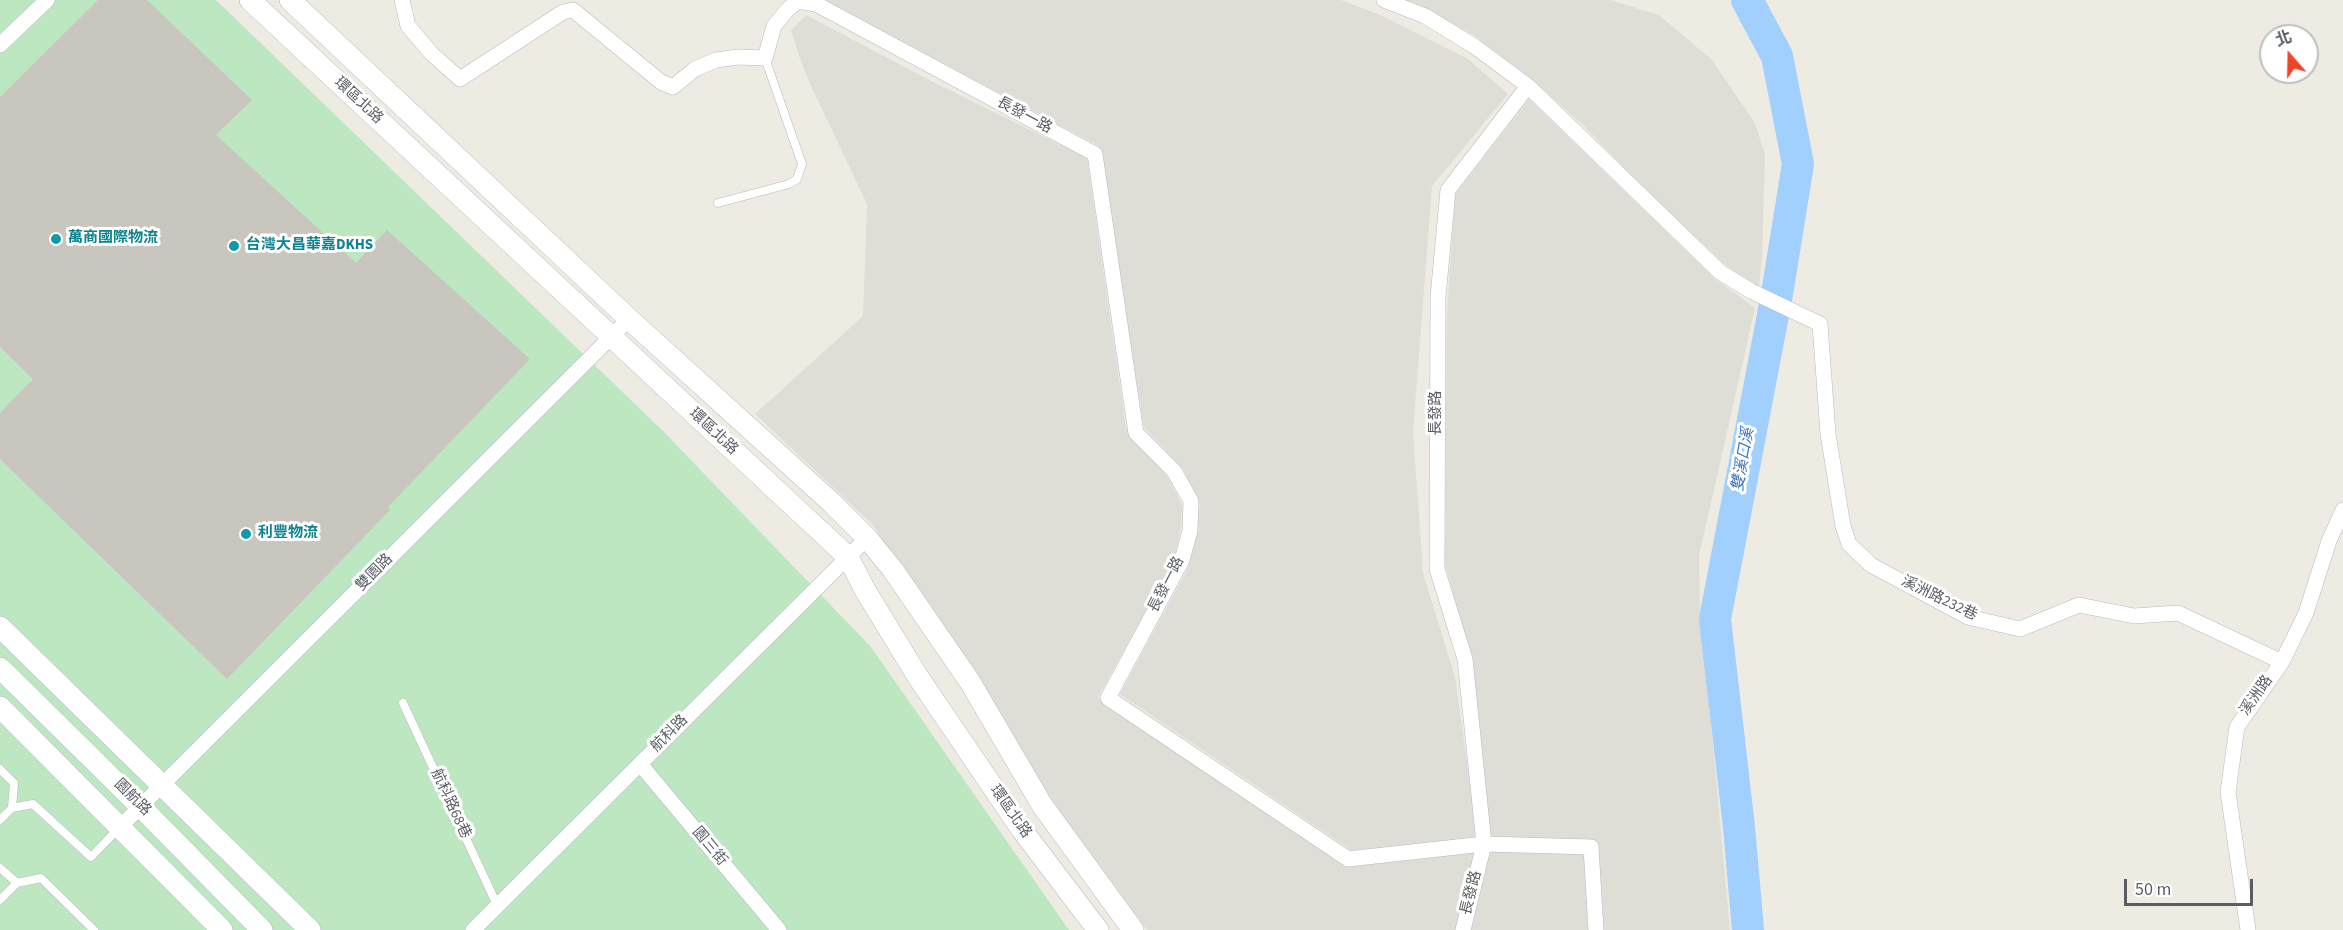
<!DOCTYPE html>
<meta charset="utf-8">
<style>
body{margin:0}
#map{position:relative;width:2343px;height:930px;overflow:hidden;background:#eeece2;font-family:"Source Sans 3","Noto Sans TC",sans-serif}
canvas{display:block}
.north{position:absolute;left:2259px;top:24px;width:60px;height:60px;box-sizing:border-box;background:#fff;border:2px solid #bdbfc1;border-radius:50%;rotate:340deg;font-size:16px;font-weight:700;line-height:24px;text-align:center;color:#5a5e64}
.north::after{content:'';display:block;margin:auto;width:21px;height:27px;background:#f04426;clip-path:polygon(50% 0,100% 100%,50% 72%,0 100%)}
.scale{position:absolute;left:2124px;top:879px;width:129px;height:27px;box-sizing:border-box;border:3px solid #5a5e64;border-top:0;padding-left:8px;font-size:18px;line-height:21px;white-space:nowrap;color:#5a5e64;-webkit-text-stroke:4px #fff;paint-order:stroke}
</style>
<div id="map">
<canvas width="2343" height="930"></canvas>
<div class="north">北</div>
<div class="scale">50 m</div>
</div>
<script>
const ctx = document.querySelector('canvas').getContext('2d');
ctx.lineJoin = 'round';
function fillPath(path, color) { ctx.fillStyle = color; ctx.fill(path, 'evenodd'); }
const toPath = rows => new Path2D(rows.map(r => 'M' + r).join(''));
function stroke(path, color, width, dash) { ctx.strokeStyle = color; ctx.lineWidth = width; ctx.lineCap = dash ? 'butt' : 'round'; ctx.setLineDash(dash || []); ctx.stroke(path); }
function label(font, color, halo, rows, align = 'center') {
  ctx.font = font + ' "Source Sans 3","Noto Sans TC",sans-serif'; ctx.lineWidth = 6; ctx.setLineDash([]); ctx.textBaseline = 'middle'; ctx.strokeStyle = halo; ctx.fillStyle = color; for (const [text, x, y, turn = 0] of rows) {
    ctx.save(); ctx.translate(x, y); ctx.rotate((+turn || 0) * Math.PI / 180); ctx.textAlign = isNaN(turn) ? turn : align; if (halo) ctx.strokeText(text, 0, 0); ctx.fillText(text, 0, 0); ctx.restore();
  }
}
fillPath(toPath([
 [824,0,1341,0,1378,14,1468,59,1508,94,1432,186,1413,432,1423,573,1455,677,1478,841,1351,850,1120,694,1188,568,1200,506,1184,470,1144,427,1099,146],
 [1402,0,1610,0,1659,15,1712,60,1755,123,1765,155,1762,254,1759,288,1729,268,1645,190,1585,127,1527,75,1472,34],
 [806,15,933,82,1087,158,1126,428,1169,479,1182,505,1181,526,1174,560,1098,697,1348,863,1480,850,1460,930,1147,930,1046,794,957,650,872,524,755,414,863,316,867,204,811,86,800,59,791,30],
 [1529,99,1714,278,1755,308,1699,556,1700,605,1730,930,1602,930,1595,841,1489,840,1471,658,1445,564,1447,312,1455,195],
 [1483,847,1587,851,1593,930,1467,930]
]), '#deded7');
fillPath(toPath([
 [0,0,216,0,663,431,871,647,1069,930,0,930]
]), '#bde7c0');
stroke(toPath([
 [1747,0,1777,56,1798,164,1777,294,1715,619,1739,827,1748,930]
]), '#a1d0ff', 32);
fillPath(toPath([
 [98,0,147,0,252,100,216,135,356,263,387,230,530,359,388,507,390,510,227,679,0,459,0,413,33,379,0,347,0,97]
]), '#c9c6bf');
const lane = toPath([
 [718,203,789,184,797,179,802,164,765,58],
 [403,703,497,905],
 [0,769,14,783,12,808],
 [0,820,12,808,33,804,91,857,119,828],
 [0,868,17,883,0,900],
 [17,883,41,878,94,930]
]);
const street = toPath([
 [402,0,408,26,432,54,460,79,563,12,573,10,661,82,673,87,695,69,716,60,738,57,765,58,774,26,788,9,798,1,816,4],
 [816,0,816,4,1095,154,1136,433,1174,471,1191,501,1190,531,1182,560,1108,698,1348,859,1484,844,1591,847,1596,930],
 [1384,0,1425,16,1474,46,1528,86,1720,272,1751,291,1820,324,1828,434,1843,526,1849,544,1871,565,1968,617,2020,629,2079,605,2134,616,2178,613,2282,662],
 [0,45,47,0],
 [640,764,779,930],
 [120,827,629,319],
 [473,930,867,538],
 [1463,930,1484,844,1465,659,1437,569,1438,297,1448,190,1528,86],
 [2248,930,2228,792,2237,727,2282,662,2306,613,2329,541,2343,510]
]);
const secondary = toPath([
 [250,0,848,557,865,590,918,677,1022,830,1098,930],
 [290,0,629,319,832,503,867,538,893,570,970,682,1042,805,1133,930],
 [0,627,310,930],
 [0,668,140,806,262,930],
 [0,707,222,930]
]);
stroke(lane, '#b7babf', 9);
stroke(street, '#b7babf', 16);
stroke(secondary, '#b8bbc1', 22);
stroke(lane, '#fff', 8);
stroke(street, '#fff', 15);
stroke(secondary, '#fff', 21);
for (const [x, y, r, color] of [
 [56,239,6,"#0f9aa8"],
 [234,246,6,"#0f9aa8"],
 [246,534,6,"#0f9aa8"]
]) { const dot = new Path2D(); dot.arc(x, y, r, 0, 2 * Math.PI); ctx.fillStyle = color; ctx.fill(dot); stroke(dot, '#fff', 2); }
label('15px', '#5a5e64', '#fff', [
 ["環區北路",358,101,43],
 ["長發一路",1024,116,28],
 ["長發路",1437,413,-90],
 ["環區北路",713,432,43],
 ["雙園路",375,573,-45],
 ["長發一路",1167,585,-63],
 ["溪洲路232巷",1939,599,26],
 ["溪洲路",2257,696,-55],
 ["航科路",670,734,-45],
 ["園航路",132,798,45],
 ["航科路68巷",450,804,65],
 ["環區北路",1010,812,55],
 ["園三街",709,847,50],
 ["長發路",1472,893,-76]
]);
label('bold 15px', '#0d838f', '#fff', [
 ["萬商國際物流",68,239],
 ["台灣大昌華嘉DKHS",246,246],
 ["利豐物流",258,534]
], 'left');
label('italic 16px', '#3d73be', '#fff', [
 ["雙溪口溪",1744,460,-80]
]);
</script>
